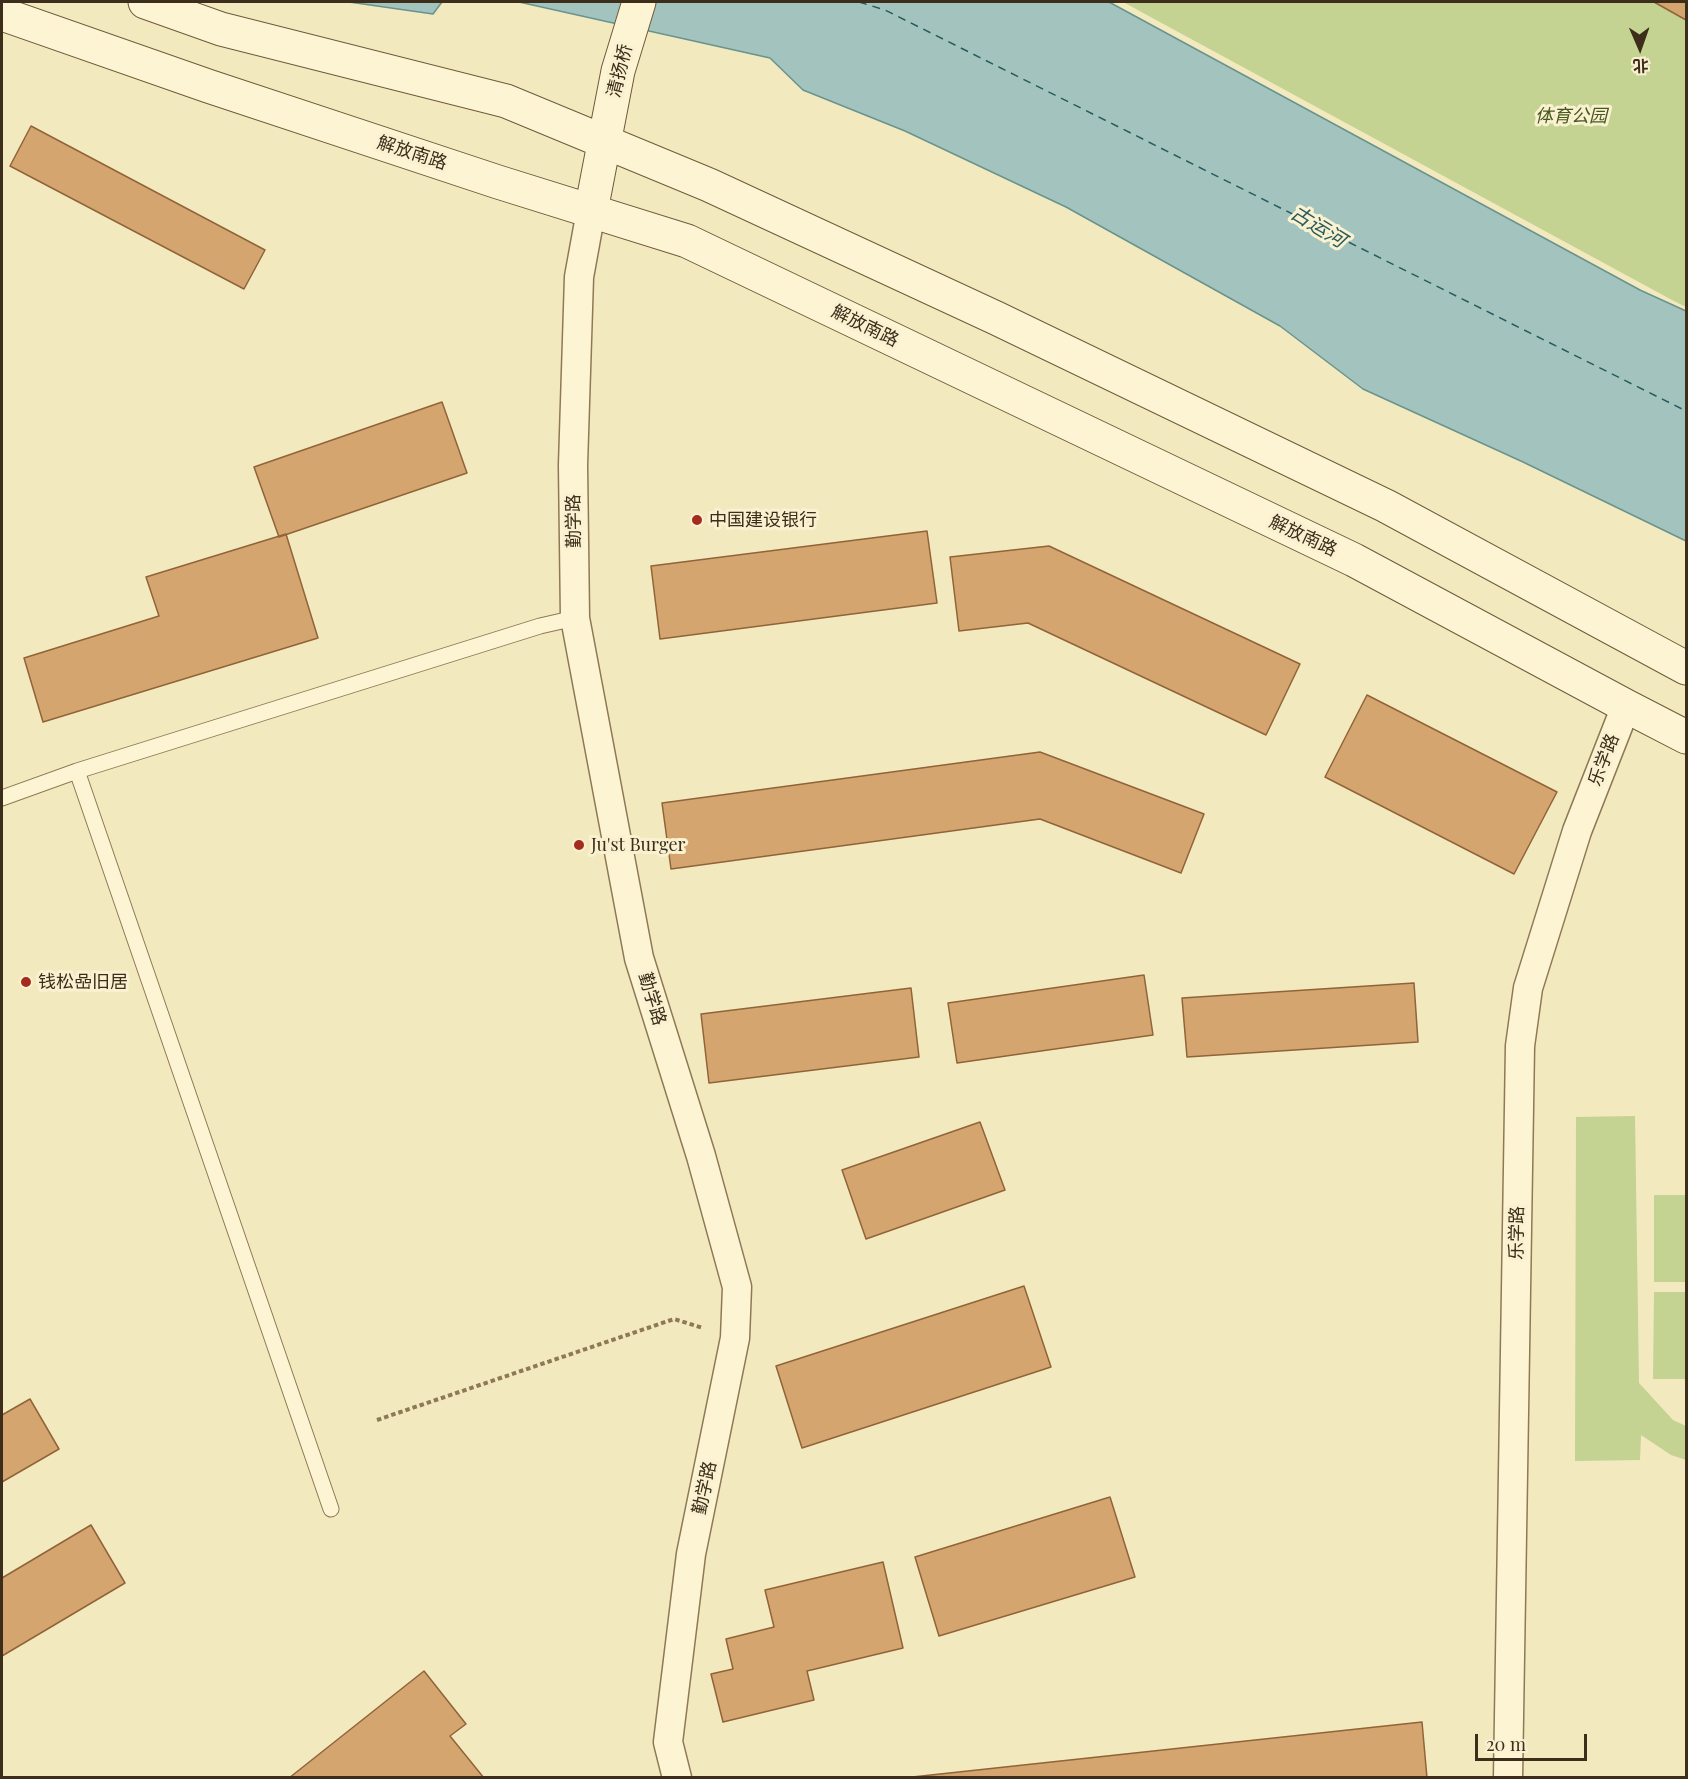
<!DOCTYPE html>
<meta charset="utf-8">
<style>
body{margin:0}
#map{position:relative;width:1688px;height:1779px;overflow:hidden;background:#f3e9bf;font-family:"Playfair Display","Noto Sans SC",serif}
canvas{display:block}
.frame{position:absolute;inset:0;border:3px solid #3c2e1b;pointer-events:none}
.north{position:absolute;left:1610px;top:18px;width:60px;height:60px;-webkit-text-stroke:4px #f9f1d0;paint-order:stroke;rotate:178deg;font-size:16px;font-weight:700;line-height:24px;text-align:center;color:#3c2e1b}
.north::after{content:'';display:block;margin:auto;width:21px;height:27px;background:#3c2e1b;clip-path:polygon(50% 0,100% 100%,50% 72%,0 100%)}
.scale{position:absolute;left:1475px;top:1734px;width:112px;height:27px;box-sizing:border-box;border:3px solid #3c2e1b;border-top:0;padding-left:8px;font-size:18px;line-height:21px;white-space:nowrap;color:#3c2e1b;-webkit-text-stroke:4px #f9f1d0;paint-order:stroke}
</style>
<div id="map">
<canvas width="1688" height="1779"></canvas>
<div class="frame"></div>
<div class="north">北</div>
<div class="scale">20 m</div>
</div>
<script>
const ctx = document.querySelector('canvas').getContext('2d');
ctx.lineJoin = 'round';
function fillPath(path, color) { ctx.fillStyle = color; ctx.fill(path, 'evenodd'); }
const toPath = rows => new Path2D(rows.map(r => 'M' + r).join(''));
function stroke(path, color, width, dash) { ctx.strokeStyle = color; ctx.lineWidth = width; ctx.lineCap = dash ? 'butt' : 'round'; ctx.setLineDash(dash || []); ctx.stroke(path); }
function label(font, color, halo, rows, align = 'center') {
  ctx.font = font + ' "Playfair Display","Noto Sans SC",serif'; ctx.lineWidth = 6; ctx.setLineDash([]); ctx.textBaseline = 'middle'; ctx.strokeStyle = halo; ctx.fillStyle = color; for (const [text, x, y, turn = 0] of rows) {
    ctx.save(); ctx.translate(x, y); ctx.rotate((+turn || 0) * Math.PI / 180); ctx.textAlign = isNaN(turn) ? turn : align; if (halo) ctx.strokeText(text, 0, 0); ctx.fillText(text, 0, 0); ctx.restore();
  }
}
fillPath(toPath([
 [1123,2,1686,2,1686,307,1672,300],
 [1635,1116,1639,1383,1673,1420,1686,1426,1686,1460,1671,1455,1641,1435,1640,1460,1575,1461,1576,1117],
 [1654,1195,1686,1195,1686,1282,1654,1282],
 [1654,1292,1686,1292,1686,1379,1653,1379]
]), '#c4d292');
const water = toPath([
 [349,2,442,2,433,14,349,2],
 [519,2,1109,2,1640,290,1686,311,1686,541,1523,462,1363,389,1280,326,1066,207,905,131,803,90,770,58,519,2]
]);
fillPath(water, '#a3c4be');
stroke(water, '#69938d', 1.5);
stroke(toPath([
 [859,2,885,10,1686,411]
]), '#295b5d', 1.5, [8, 6]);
const building = toPath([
 [1654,2,1686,2,1686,20,1654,2],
 [31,126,265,250,244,289,10,166,31,126],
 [442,402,467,473,279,537,254,467,442,402],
 [927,531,937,603,660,639,651,566,927,531],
 [286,534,318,638,43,722,24,658,159,616,146,577,286,534],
 [1049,546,1300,664,1266,735,1028,623,959,631,950,557,1049,546],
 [1367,695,1557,792,1514,874,1325,777,1367,695],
 [1040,752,1204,814,1181,873,1040,819,671,869,662,803,1040,752],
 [1144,975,1153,1035,957,1063,948,1003,1144,975],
 [1414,983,1418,1042,1187,1057,1182,998,1414,983],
 [911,988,919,1057,709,1083,701,1014,911,988],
 [980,1122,1005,1190,866,1239,842,1170,980,1122],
 [1024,1286,1051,1367,802,1448,776,1366,1024,1286],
 [30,1399,59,1449,2,1482,2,1415,30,1399],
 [1110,1497,1135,1577,939,1636,915,1557,1110,1497],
 [91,1525,125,1583,2,1656,2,1578,91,1525],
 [883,1562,903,1648,807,1671,814,1700,723,1722,711,1674,733,1669,726,1639,774,1627,765,1590,883,1562],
 [424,1671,466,1724,450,1736,484,1778,289,1778,424,1671],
 [1422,1722,1427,1778,903,1778,1422,1722]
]);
fillPath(building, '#d5a570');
stroke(building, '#906438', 1.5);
const lane = toPath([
 [77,771,331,1509],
 [2,798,77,771,540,626,575,618]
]);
const street = toPath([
 [591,211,579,277,573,465,575,618,639,958,701,1156,737,1287,735,1338,691,1554,668,1742,677,1778],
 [1508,1778,1520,1046,1528,988,1577,831,1626,706]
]);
const secondary = toPath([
 [145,2,221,29,506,101,709,185,996,318,1386,506,1686,668],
 [2,14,208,86,498,182,687,241,1354,560,1626,706,1686,737],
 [591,211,618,71,639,2]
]);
stroke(lane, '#8e7955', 17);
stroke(street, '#8e7955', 31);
stroke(secondary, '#6f5a38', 35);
stroke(toPath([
 [377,1420,674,1319,703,1328]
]), '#8e7955', 4, [4.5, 3]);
stroke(lane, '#fdf4d3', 15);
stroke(street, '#fdf4d3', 28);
stroke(secondary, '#fdf4d3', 33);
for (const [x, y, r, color] of [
 [697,520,6,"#a42b1e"],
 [579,845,6,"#a42b1e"],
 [26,982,6,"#a42b1e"]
]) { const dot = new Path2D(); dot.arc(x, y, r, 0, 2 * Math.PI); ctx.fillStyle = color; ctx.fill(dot); stroke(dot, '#f9f1d0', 2); }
label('18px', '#3c2e1b', '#f9f1d0', [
 ["清扬桥",620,71,-76],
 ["解放南路",412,153,18],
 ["解放南路",865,326,26],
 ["勤学路",574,521,-91],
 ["解放南路",1303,536,25],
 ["乐学路",1604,760,-69],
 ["勤学路",652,999,73],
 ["乐学路",1517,1233,-89],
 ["勤学路",705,1488,-78]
]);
label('italic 18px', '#465a1f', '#f9f1d0', [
 ["体育公园",1571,116]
]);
label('18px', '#3c2e1b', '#f9f1d0', [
 ["中国建设银行",709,520],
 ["Ju'st Burger",591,845],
 ["钱松喦旧居",38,982]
], 'left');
label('italic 20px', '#295b5d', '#f9f1d0', [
 ["古运河",1318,227,32]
]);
</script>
